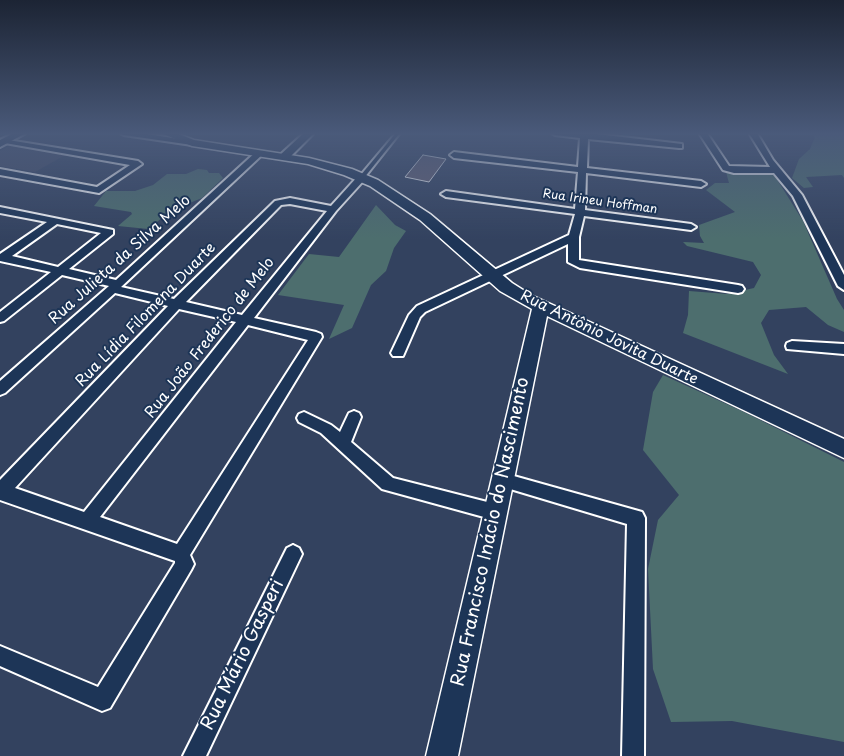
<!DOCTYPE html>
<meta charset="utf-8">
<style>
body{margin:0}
canvas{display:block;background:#33425f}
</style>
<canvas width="844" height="756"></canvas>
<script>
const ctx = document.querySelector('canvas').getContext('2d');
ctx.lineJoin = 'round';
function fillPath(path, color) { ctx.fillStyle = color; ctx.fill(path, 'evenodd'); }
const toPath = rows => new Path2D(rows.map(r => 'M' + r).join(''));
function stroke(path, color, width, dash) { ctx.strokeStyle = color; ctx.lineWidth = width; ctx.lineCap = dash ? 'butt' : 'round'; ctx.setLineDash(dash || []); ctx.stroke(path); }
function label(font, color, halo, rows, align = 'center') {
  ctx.font = font + ' "Playpen Sans",sans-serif'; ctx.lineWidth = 4; ctx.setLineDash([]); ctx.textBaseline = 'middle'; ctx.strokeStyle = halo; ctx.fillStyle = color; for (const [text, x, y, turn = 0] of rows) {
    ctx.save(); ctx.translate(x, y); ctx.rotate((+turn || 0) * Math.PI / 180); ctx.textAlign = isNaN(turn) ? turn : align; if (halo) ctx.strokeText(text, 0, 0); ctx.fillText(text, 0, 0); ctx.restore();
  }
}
fillPath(toPath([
 [11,145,28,148,65,155,35,172,0,166,0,151]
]), '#424b65');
fillPath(toPath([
 [812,133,844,133,844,178,842,175,806,177,813,187,804,188,792,178,799,159,810,149,815,137],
 [198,169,207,170,209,173,219,173,223,178,202,198,172,210,148,229,118,226,132,214,131,212,94,206,106,191,135,191,153,185,167,174,186,174],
 [726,172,773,173,803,221,837,299,844,310,844,332,828,325,806,307,769,310,761,323,774,355,788,374,683,333,688,315,689,291,727,294,754,288,761,275,753,262,687,246,683,242,704,243,700,236,699,225,735,212,706,190,715,183,729,183],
 [376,205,395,225,406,231,394,248,386,271,371,285,352,328,329,339,344,305,278,295,309,254,339,257],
 [663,375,744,412,844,462,844,742,732,721,671,722,653,669,648,569,658,520,679,495,643,450,653,392]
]), '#4d6e6e');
const building = toPath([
 [423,155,446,159,429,182,405,177,423,155]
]);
fillPath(building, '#656073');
stroke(building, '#fff', 1);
const service = toPath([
 [396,133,399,134,364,178,360,178,360,176,396,133]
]);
const minor = toPath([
 [120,133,140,133,192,141,196,143,192,145,124,135,120,133],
 [551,133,588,133,682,144,682,148,679,148,588,139,587,168,701,181,706,184,701,187,586,173,585,210,691,224,696,227,691,230,584,216,579,237,579,260,738,285,742,286,744,289,742,292,738,293,580,268,568,262,568,244,425,312,420,317,403,356,393,356,391,353,409,315,417,306,569,235,575,214,446,197,441,194,446,191,575,209,578,172,454,158,450,155,454,152,578,167,580,138,555,135,551,133],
 [699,133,707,133,729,166,770,167,749,133,757,133,773,160,802,195,844,275,844,290,838,286,793,196,774,173,734,173,723,170,699,133],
 [2,139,138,161,142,164,99,193,0,175,0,169,97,187,130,165,5,143,2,143,2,139],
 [257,151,264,153,121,287,174,299,275,201,290,198,331,206,359,175,365,175,365,179,336,211,254,318,316,332,321,334,322,337,190,555,194,564,191,570,110,708,102,711,0,666,0,646,98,687,175,563,175,561,0,500,0,480,168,306,115,293,5,393,0,395,0,381,109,286,62,275,4,321,0,322,0,312,51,272,0,261,0,254,47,222,0,213,0,207,113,230,113,234,69,269,116,280,257,151],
 [290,204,327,211,242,315,186,302,281,205,290,204],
 [57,224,101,233,58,267,12,256,57,224],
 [179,309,236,322,84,512,15,488,179,309],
 [248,325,308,340,177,544,100,517,248,325],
 [792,341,844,344,844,354,787,349,786,346,787,343,792,341],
 [354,411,359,413,361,417,351,442,393,478,495,504,501,506,503,512,501,518,495,520,382,489,321,433,299,422,297,418,299,414,304,412,331,425,340,432,349,413,354,411],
 [503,473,642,512,645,518,644,756,622,756,627,524,497,485,495,480,497,475,503,473],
 [293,545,299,548,302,554,206,756,183,756,287,548,293,545]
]);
const tertiary = toPath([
 [14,133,26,133,0,147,0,140,14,133],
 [304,133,314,133,288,159,280,159,280,155,304,133]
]);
const secondary = toPath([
 [161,133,176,133,194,140,309,158,352,169,378,180,430,214,512,283,531,295,844,439,844,458,547,316,458,756,426,756,532,309,500,291,420,220,370,186,344,175,308,164,192,146,161,133]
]);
stroke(service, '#fff', 4);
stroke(minor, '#fff', 4);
stroke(tertiary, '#fff', 4);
stroke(secondary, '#fff', 3);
fillPath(service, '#1d3557');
fillPath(minor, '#1d3557');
fillPath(tertiary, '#1d3557');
fillPath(secondary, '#1d3557');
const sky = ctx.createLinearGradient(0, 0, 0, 239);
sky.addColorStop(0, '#1c2434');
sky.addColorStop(0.56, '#4a5a7a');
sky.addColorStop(1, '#4a5a7a00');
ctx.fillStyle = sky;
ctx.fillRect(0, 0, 844, 239);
label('12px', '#fff', '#1d3557', [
 ["Rua Irineu Hoffman",600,202,8]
]);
label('15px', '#fff', '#1d3557', [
 ["Rua Julieta da Silva Melo",120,260,-42],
 ["Rua Lídia Filomena Duarte",146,315,-46],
 ["Rua João Frederico de Melo",210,338,-52],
 ["Rua Antônio Jovita Duarte",609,338,26]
]);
label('18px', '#fff', '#1d3557', [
 ["Rua Francisco Inácio do Nascimento",491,532,-78],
 ["Rua Mário Gasperi",243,655,-64]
]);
</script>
